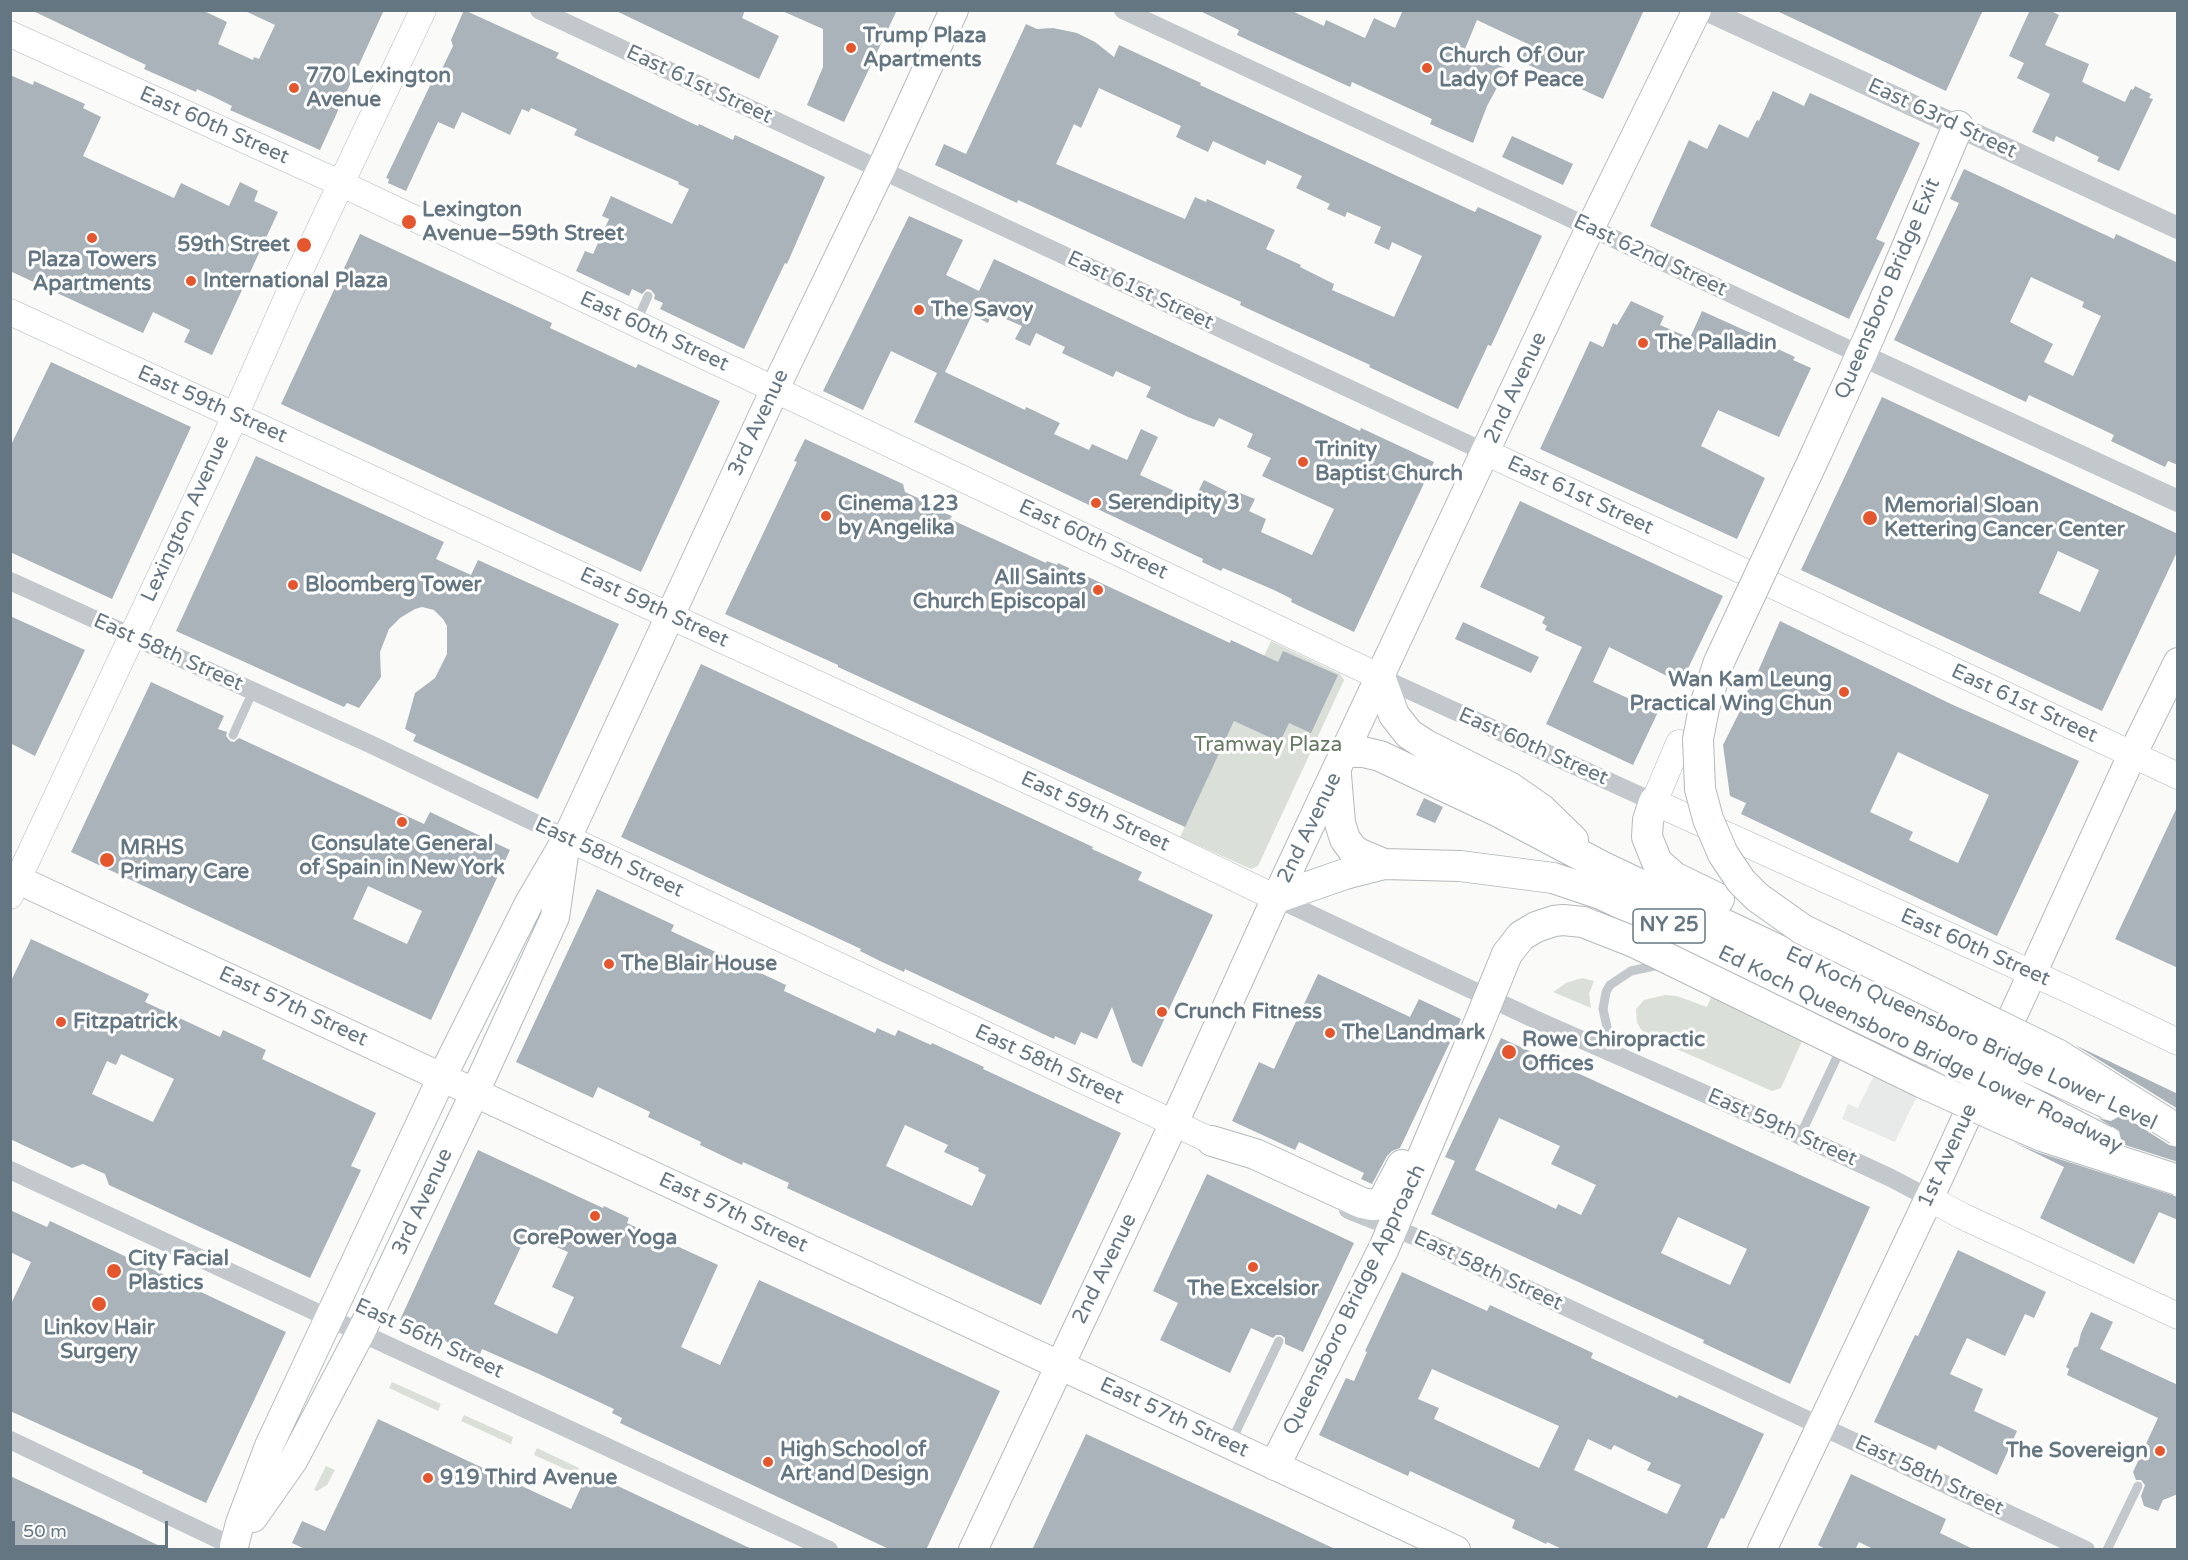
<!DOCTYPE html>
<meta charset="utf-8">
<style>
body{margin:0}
#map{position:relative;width:2188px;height:1560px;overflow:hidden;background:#fafaf8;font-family:"Varela Round",sans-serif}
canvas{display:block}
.frame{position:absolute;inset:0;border:12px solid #657683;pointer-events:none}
.scale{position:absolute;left:12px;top:1521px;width:156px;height:27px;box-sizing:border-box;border:3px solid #657683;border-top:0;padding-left:8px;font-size:18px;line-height:21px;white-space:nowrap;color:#657683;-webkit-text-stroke:4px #fff;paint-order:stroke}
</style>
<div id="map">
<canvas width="2188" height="1560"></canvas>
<div class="frame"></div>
<div class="scale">50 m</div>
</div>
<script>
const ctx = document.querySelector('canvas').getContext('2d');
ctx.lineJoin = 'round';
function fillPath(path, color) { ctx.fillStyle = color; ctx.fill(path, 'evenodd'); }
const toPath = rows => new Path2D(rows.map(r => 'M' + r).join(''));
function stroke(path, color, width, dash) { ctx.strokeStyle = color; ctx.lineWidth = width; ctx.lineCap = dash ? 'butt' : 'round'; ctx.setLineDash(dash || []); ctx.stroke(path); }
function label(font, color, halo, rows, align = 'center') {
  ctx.font = font + ' "Varela Round",sans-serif'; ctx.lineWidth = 6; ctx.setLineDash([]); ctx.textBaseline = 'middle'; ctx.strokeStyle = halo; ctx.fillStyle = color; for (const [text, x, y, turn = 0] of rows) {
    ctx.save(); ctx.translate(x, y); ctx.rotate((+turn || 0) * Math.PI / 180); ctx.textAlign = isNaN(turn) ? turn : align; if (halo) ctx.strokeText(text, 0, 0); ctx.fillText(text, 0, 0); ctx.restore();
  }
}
fillPath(toPath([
 [1874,1075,1917,1096,1895,1142,1842,1119,1848,1104,1858,1108]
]), '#e8e9e9');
fillPath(toPath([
 [1271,641,1340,674,1344,680,1258,866,1251,869,1180,837],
 [1582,978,1594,981,1589,994,1591,1008,1553,992,1566,983],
 [1665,995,1677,996,1707,1007,1712,995,1802,1041,1781,1088,1772,1091,1645,1035,1637,1023,1636,1009,1644,1000],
 [392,1382,441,1404,438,1411,389,1388],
 [464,1415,513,1437,511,1444,461,1421],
 [537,1448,579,1468,576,1474,534,1455],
 [326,1466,335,1470,327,1485,317,1491,314,1490]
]), '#dadfd7');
fillPath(toPath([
 [31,10,202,10,227,22,218,44,253,60,254,57,259,59,275,25,243,10,384,10,320,150,230,110,232,106,214,97,197,89,196,92,144,69,146,65],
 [464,10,559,53,556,58,681,118,698,126,699,124,733,140,735,135,825,177,787,264,785,263,744,349,660,309,663,303,654,299,655,295,651,290,647,289,642,294,632,289,629,296,576,271,585,251,593,254,609,219,602,216,611,196,672,224,689,189,678,184,679,182,574,135,577,129,531,108,529,112,522,109,510,135,462,112,454,129,438,122,406,191,388,183,389,179,386,178,435,75,440,73,453,46,451,40],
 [614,10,745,10,742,18,779,36,759,79],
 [780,10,897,10,844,122,807,105,823,67,823,29],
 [1198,10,1290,10,1324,26,1326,20,1365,38,1374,18,1395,28,1403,10,1644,10,1603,99,1520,61,1528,44,1477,20,1465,49,1507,69,1487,106,1473,143,1430,124,1432,119,1352,82,1350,87,1237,35,1239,30],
 [1775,10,1983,10,1946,91],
 [2030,10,2049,10,2059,15,2045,45,2089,64,2082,82,2125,102,2131,89,2133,90,2135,86,2151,94,2149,98,2153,99,2119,171,2097,161,2099,157,2056,136,2054,142,2032,132,2050,94,2017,78,2024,63,2009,56],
 [1026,24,1037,29,1053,28,1077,33,1095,42,1114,57,1119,45,1201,83,1200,85,1475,212,1478,207,1542,236,1491,346,1488,345,1458,409,1369,367,1370,365,1240,305,1241,302,1018,200,1017,203,935,165,944,144,966,154],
 [1099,88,1181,126,1176,137,1208,152,1213,141,1265,165,1267,160,1302,176,1296,188,1330,204,1327,209,1345,217,1347,212,1381,227,1374,243,1389,250,1392,242,1422,256,1394,317,1332,290,1334,284,1300,267,1301,265,1266,249,1275,230,1207,199,1206,202,1195,197,1185,219,1056,164,1074,124,1081,128],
 [10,75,33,85,34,81,85,104,83,108,101,117,83,156,174,198,181,183,229,206,240,182,258,191,254,201,278,212,212,355,184,342,190,330,153,312,143,333,10,271],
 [1773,91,1804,106,1810,93,1920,143,1876,239,1885,243,1849,319,1650,226,1689,140,1707,149,1719,124,1748,138,1757,120,1759,121],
 [1512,136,1573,164,1563,185,1502,157],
 [1964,169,2114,239,2116,234,2178,263,2178,465,2168,461,2165,467,2111,441,2114,435,2029,395,2026,402,1894,340,1959,203,1950,199],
 [2031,277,2084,302,2082,307,2101,316,2073,376,2044,362,2053,344,2010,322],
 [909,216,963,240,946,275,979,291,994,259,1360,431,1361,428,1434,462,1354,632,1291,602,1292,599,1274,590,1223,568,1221,571,1202,562,1203,559,914,422,937,373,891,351,863,410,823,391],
 [992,313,1022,326,1015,339,1030,346,1036,333,1065,347,1062,353,1113,377,1116,371,1151,387,1146,397,1188,417,1214,427,1219,418,1253,434,1247,447,1271,458,1262,476,1334,509,1312,555,1261,532,1266,519,1249,511,1255,499,1235,491,1234,495,1204,480,1194,500,1140,475,1158,437,1141,429,1127,460,1092,444,1089,450,1054,434,1060,423,1026,407,1025,410,945,372,972,315,988,323],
 [360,234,552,323,550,328,636,368,638,364,720,401,641,572,281,404],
 [1631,301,1664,316,1660,325,1690,338,1702,311,1753,334,1752,337,1795,357,1793,360,1811,368,1779,437,1718,410,1701,446,1765,478,1737,539,1540,449,1590,341,1603,347,1613,323,1617,325],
 [51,362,191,427,112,599,10,552,10,447],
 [1882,397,2178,534,2178,550,2102,711,1801,570],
 [2058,551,2099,570,2080,612,2039,593],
 [805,439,903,484,905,492,944,510,942,512,952,516,950,519,1046,563,1047,561,1057,565,1058,563,1230,643,1231,640,1278,662,1283,651,1338,675,1311,733,1289,723,1280,742,1234,721,1185,827,838,667,838,665,725,614,797,462,794,461],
 [256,456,444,542,436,559,471,575,478,560,619,624,538,799,413,741,416,735,405,729,415,693,435,678,447,654,447,626,443,619,434,610,422,607,415,609,400,618,389,629,380,652,381,677,359,708,347,703,344,707,176,631],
 [1520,501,1723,596,1681,683,1609,647,1593,682,1658,712,1633,765,1546,724,1582,647,1545,630,1547,626,1542,623,1545,617,1480,587],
 [10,616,85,650,35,756,10,743],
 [1780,621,1951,704,2079,761,1997,936,1741,814,1746,803,1730,796,1723,745,1748,695,1746,694,1755,675,1756,676],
 [1898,752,1989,795,1958,863,1909,840,1913,832,1870,812],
 [1463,622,1539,657,1531,673,1455,639],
 [701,664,1093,847,1092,849,1142,872,1138,880,1213,915,1142,1067,1132,1062,1112,1007,1097,1039,1081,1032,1075,1045,1055,1036,1054,1039,905,969,904,972,882,962,860,951,861,949,621,837],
 [151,682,224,716,218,729,227,732,226,736,230,741,234,742,239,738,424,824,430,812,510,850,431,1020,71,852],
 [368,886,422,911,407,944,353,919],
 [1424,798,1443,807,1435,823,1416,815],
 [2178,805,2178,968,2115,939],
 [597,889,674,925,671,931,786,985,784,991,875,1033,877,1028,895,1036,898,1030,931,1045,932,1043,984,1067,983,1069,1121,1133,1041,1305,787,1188,789,1183,743,1162,742,1165,700,1145,701,1142,648,1117,650,1112,598,1087,593,1098,516,1062],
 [905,1125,948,1145,944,1152,979,1168,978,1171,986,1175,972,1206,886,1166],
 [31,939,149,994,145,1002,220,1037,223,1030,266,1050,262,1059,376,1113,351,1166,361,1170,310,1278,109,1185,105,1174,83,1164,72,1168,10,1139,10,983],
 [121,1054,174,1079,153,1122,92,1094,107,1061,116,1065],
 [1318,974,1410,1017,1419,999,1461,1019,1400,1148,1392,1151,1387,1156,1372,1184,1361,1179,1364,1173,1299,1142,1295,1150,1232,1121,1259,1062,1274,1069],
 [1501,1038,1870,1207,1790,1384,1703,1343,1704,1340,1431,1214,1455,1161,1445,1157],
 [1499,1118,1560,1146,1551,1164,1596,1185,1581,1215,1558,1204,1556,1209,1475,1170],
 [1678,1217,1747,1249,1730,1285,1661,1253],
 [2075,1045,2178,1094,2178,1109],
 [2122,1115,2169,1145,2178,1147,2178,1162,2122,1144,2119,1131,2098,1118,2111,1121],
 [2013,1142,2037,1152,2178,1197,2178,1220,2159,1212,2134,1264,2040,1218,2064,1167],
 [478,1150,603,1208,604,1206,629,1218,627,1223,718,1265,681,1347,720,1365,759,1280,1000,1391,926,1550,891,1550,620,1423,622,1418,612,1413,614,1409,539,1374,482,1349,479,1357,400,1320],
 [527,1234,568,1252,552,1287,574,1297,557,1334,494,1304],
 [1207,1174,1354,1243,1303,1352,1285,1344,1285,1338,1281,1335,1276,1335,1273,1338,1251,1328,1230,1373,1160,1340,1178,1303,1153,1291],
 [10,1210,47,1227,50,1221,286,1332,206,1503,142,1473,143,1471,10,1411,10,1306,31,1262,10,1252],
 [1958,1250,2046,1292,2034,1318,2025,1314,2005,1356,1967,1338,1950,1374,1983,1389,1974,1411,2017,1431,1997,1475,1938,1445,1936,1450,1874,1422,1915,1335,1918,1336],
 [1402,1272,1487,1311,1490,1305,1593,1353,1591,1358,1677,1398,1679,1395,1764,1434,1724,1519,1721,1518,1706,1550,1564,1550,1547,1542,1546,1544,1512,1528,1515,1520,1410,1471,1408,1476,1319,1435,1346,1378,1354,1381,1367,1352,1365,1351],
 [1432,1369,1559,1426,1539,1468,1434,1419,1439,1408,1418,1399],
 [1588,1439,1611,1450,1614,1445,1651,1463,1647,1470,1681,1485,1667,1514,1574,1470],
 [2091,1312,2113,1322,2100,1349,2178,1385,2178,1494,2163,1500,2158,1511,2144,1506,2141,1496,2145,1485,2141,1480,2136,1480,2133,1472,2158,1418,2067,1375,2069,1369,2066,1367,2074,1348,2078,1346,2081,1333],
 [378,1419,571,1509,588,1472,754,1550,307,1550,292,1543,302,1521,325,1531],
 [1086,1434,1278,1522,1337,1550,1032,1550],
 [1851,1474,1946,1519,1940,1533,1975,1550,1875,1550,1859,1542,1855,1550,1827,1550,1818,1545],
 [10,1476,101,1518,168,1550,10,1550]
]), '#aab3b9');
const secondary = toPath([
 [10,34,342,184,1380,677],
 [10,312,1137,831,1276,898],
 [1487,453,1741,570],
 [1774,586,2178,776],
 [1679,743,1654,802,2069,990,2178,1042],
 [567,838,1212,1141],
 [10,896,226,436,287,298,423,10],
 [1929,1198,1962,1216,2178,1316]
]);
const primary = toPath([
 [10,876,1456,1550],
 [253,1518,293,1461,361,1332,475,1092,555,917,564,855],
 [234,1546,240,1523,269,1446,442,1077,529,903,567,838,783,372,881,169,954,10],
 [973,1550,1174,1123,1276,898,1580,249,1697,10],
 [1762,1550,1940,1175,2132,755,2178,662]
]);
const trunk = toPath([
 [1817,452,1870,335,1958,126],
 [1380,677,1394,715,1409,734,1426,745,1511,788,1541,809,1573,840],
 [1346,752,1363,752,1380,756,1499,812,1601,866,1949,1031],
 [1336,775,1340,823,1345,839,1353,850,1360,854,1384,864],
 [1654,802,1648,820,1647,837,1657,862,1674,877,1719,899],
 [1276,898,1345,874,1384,864,1460,866,1553,878,1601,894,1937,1054],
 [1212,1141,1255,1154,1362,1203,1372,1205,1376,1205,1384,1199,1402,1165],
 [1275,1465,1384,1248,1474,1035]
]);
stroke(secondary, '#b3babf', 27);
stroke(primary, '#b5babe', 30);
stroke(trunk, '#b4b9bd', 32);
stroke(toPath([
 [637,321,648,296],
 [233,735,253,691],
 [1599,1048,1607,1027,1603,1009,1606,992,1610,985,1631,971,1659,965],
 [1800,1136,1837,1057],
 [1231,1442,1279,1341],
 [2107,1550,2138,1486]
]), '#c3c8cc', 9);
stroke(toPath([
 [1890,1051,1930,1069]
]), '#c3c8cc', 14);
stroke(toPath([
 [539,10,1487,453],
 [1123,10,1559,213,1861,355],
 [10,581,370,744,567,838],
 [1380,677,1654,802],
 [1276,898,1532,1018,1792,1132,1891,1178,1929,1198],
 [10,1170,829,1550],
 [1348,1210,1416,1237,2086,1550],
 [10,1440,241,1550]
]), '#c3c8cc', 18);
stroke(toPath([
 [1706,10,2178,228],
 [1861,355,2178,501]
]), '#c3c8cc', 22);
stroke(secondary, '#fff', 26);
stroke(primary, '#fff', 28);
stroke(trunk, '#fff', 30);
const trunkBridge = toPath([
 [1817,452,1719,662,1704,708,1698,739,1700,789,1708,819,1723,854,1741,881,1757,897,1802,929,2057,1054,2178,1130],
 [1949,1031,2109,1104],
 [1474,1035,1507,954,1521,936,1536,927,1554,921,1563,920,1583,922,1634,942,1923,1083,2007,1121,2042,1136,2178,1180],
 [1937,1054,2105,1141]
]);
stroke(trunkBridge, '#b4b9bd', 32, []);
stroke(toPath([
 [1930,1069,1957,1083]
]), '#c3c8cc', 14);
stroke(trunkBridge, '#fff', 30);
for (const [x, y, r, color] of [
 [851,48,6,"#e4572e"],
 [1427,68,6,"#e4572e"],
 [294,88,6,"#e4572e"],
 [409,222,8,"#e4572e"],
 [92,238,6,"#e4572e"],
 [304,245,8,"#e4572e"],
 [191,281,6,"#e4572e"],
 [919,310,6,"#e4572e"],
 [1643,343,6,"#e4572e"],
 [1303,462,6,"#e4572e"],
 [1096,503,6,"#e4572e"],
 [826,516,6,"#e4572e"],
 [1870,518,8,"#e4572e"],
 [293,585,6,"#e4572e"],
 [1098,590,6,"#e4572e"],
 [1844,692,6,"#e4572e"],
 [402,822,6,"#e4572e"],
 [107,860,8,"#e4572e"],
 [609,964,6,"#e4572e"],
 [1162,1012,6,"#e4572e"],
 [61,1022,6,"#e4572e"],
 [1330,1033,6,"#e4572e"],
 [1509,1052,8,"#e4572e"],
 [595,1216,6,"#e4572e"],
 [1253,1267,6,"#e4572e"],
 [114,1271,8,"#e4572e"],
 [99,1304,8,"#e4572e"],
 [2160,1451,6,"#e4572e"],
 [768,1462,6,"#e4572e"],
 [428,1478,6,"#e4572e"]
]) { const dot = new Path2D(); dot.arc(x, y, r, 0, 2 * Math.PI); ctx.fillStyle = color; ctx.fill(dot); stroke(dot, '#fff', 2); }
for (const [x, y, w] of [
 [1669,926,72]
]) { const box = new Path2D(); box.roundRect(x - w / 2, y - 17, w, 34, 4.5); ctx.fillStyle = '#fff'; ctx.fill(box); stroke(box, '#657683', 1.5); }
label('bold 20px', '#657683', null, [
 ["NY 25",1669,926]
]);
label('bold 21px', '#657683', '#fff', [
 ["Trump Plaza",863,36],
 ["Apartments",863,60],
 ["Church Of Our",1439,56],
 ["Lady Of Peace",1439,80],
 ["770 Lexington",306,76],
 ["Avenue",306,100],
 ["Lexington",422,210],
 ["Avenue–59th Street",422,234],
 ["59th Street",290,245,"right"],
 ["Plaza Towers",92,260,"center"],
 ["Apartments",92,284,"center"],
 ["International Plaza",203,281],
 ["The Savoy",931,310],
 ["The Palladin",1655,343],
 ["Trinity",1315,450],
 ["Baptist Church",1315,474],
 ["Serendipity 3",1108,503],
 ["Cinema 123",838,504],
 ["by Angelika",838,528],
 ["Memorial Sloan",1884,506],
 ["Kettering Cancer Center",1884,530],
 ["All Saints",1086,578,"right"],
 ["Church Episcopal",1086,602,"right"],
 ["Bloomberg Tower",305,585],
 ["Wan Kam Leung",1832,680,"right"],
 ["Practical Wing Chun",1832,704,"right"],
 ["Consulate General",402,844,"center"],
 ["of Spain in New York",402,868,"center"],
 ["MRHS",120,848],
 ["Primary Care",120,872],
 ["The Blair House",621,964],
 ["Crunch Fitness",1174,1012],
 ["Fitzpatrick",73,1022],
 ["The Landmark",1342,1033],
 ["Rowe Chiropractic",1522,1040],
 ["Offices",1522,1064],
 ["CorePower Yoga",595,1238,"center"],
 ["City Facial",128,1259],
 ["Plastics",128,1283],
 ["The Excelsior",1253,1289,"center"],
 ["Linkov Hair",99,1328,"center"],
 ["Surgery",99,1352,"center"],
 ["High School of",780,1450],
 ["Art and Design",780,1474],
 ["The Sovereign",2148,1451,"right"],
 ["919 Third Avenue",440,1478]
], 'left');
label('21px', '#657683', '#fff', [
 ["East 61st Street",699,85,25],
 ["East 63rd Street",1942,119,25],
 ["East 60th Street",214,126,24],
 ["East 62nd Street",1650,256,25],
 ["Queensboro Bridge Exit",1888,289,-67],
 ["East 61st Street",1140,291,25],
 ["East 60th Street",654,332,25],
 ["2nd Avenue",1516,388,-65],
 ["East 59th Street",212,405,24],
 ["3rd Avenue",759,423,-65],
 ["East 61st Street",1580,496,25],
 ["Lexington Avenue",186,519,-65],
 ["East 60th Street",1093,540,25],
 ["East 59th Street",654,608,25],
 ["East 58th Street",168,653,24],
 ["East 61st Street",2024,704,25],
 ["East 60th Street",1533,747,24],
 ["East 59th Street",1095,812,25],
 ["2nd Avenue",1310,828,-64],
 ["East 58th Street",609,858,25],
 ["East 60th Street",1975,948,24],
 ["East 57th Street",293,1007,25],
 ["Ed Koch Queensboro Bridge Lower Level",1971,1039,25],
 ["Ed Koch Queensboro Bridge Lower Roadway",1920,1050,26],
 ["East 58th Street",1049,1065,25],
 ["East 59th Street",1782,1128,24],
 ["1st Avenue",1948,1156,-65],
 ["3rd Avenue",423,1202,-65],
 ["East 57th Street",733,1213,25],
 ["2nd Avenue",1105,1269,-64],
 ["East 58th Street",1488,1271,25],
 ["Queensboro Bridge Approach",1355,1300,-64],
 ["East 56th Street",429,1339,25],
 ["East 57th Street",1174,1418,25],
 ["East 58th Street",1929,1476,25]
]);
label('21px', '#687a64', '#fff', [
 ["Tramway Plaza",1268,745]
]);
</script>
